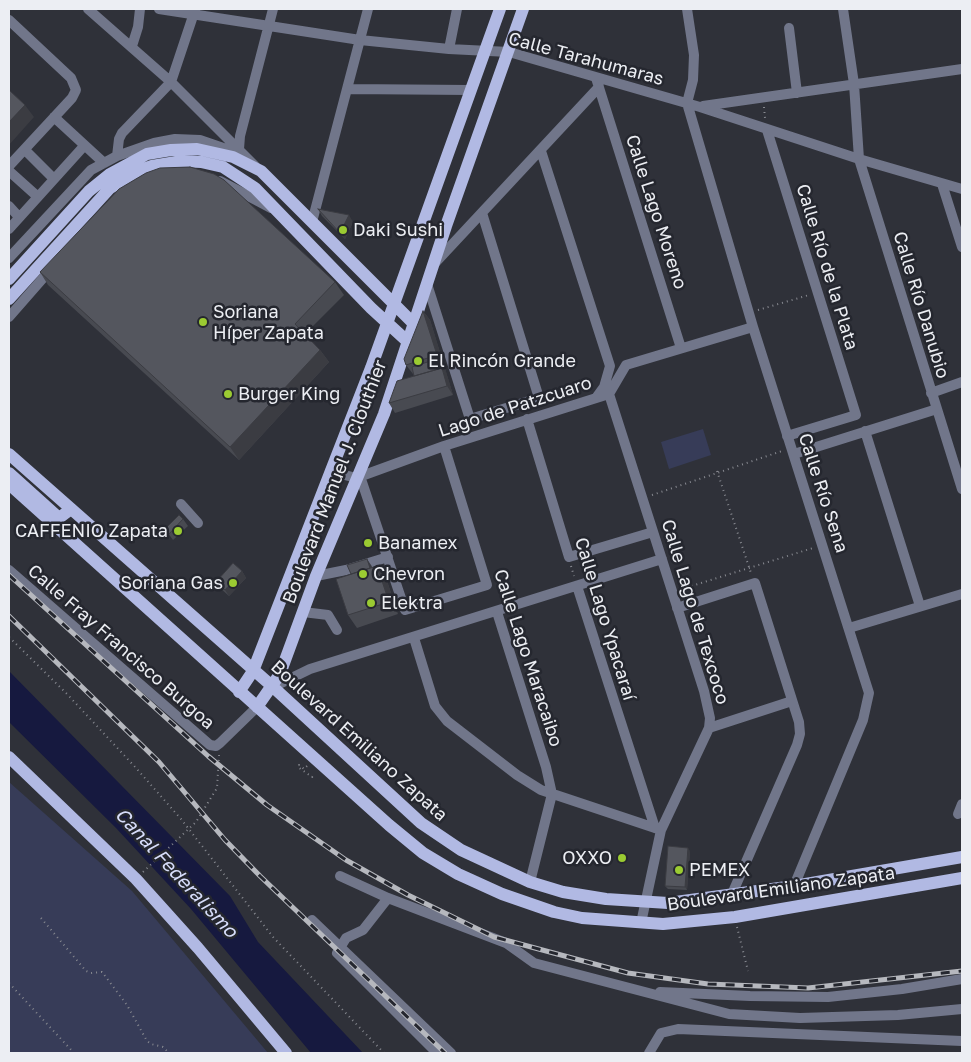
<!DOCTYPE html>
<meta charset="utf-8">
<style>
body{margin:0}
#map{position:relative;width:971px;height:1062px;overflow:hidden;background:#2f3139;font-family:"Golos Text",sans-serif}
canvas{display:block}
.frame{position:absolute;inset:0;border:10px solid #eceef3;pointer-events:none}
</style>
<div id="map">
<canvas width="971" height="1062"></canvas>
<div class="frame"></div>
</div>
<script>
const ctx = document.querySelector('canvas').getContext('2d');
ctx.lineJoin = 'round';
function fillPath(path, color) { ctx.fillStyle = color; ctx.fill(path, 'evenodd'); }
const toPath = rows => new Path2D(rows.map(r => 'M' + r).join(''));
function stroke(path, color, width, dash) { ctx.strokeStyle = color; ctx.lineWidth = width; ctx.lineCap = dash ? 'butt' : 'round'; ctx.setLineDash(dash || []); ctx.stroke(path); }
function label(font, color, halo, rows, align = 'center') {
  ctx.font = font + ' "Golos Text",sans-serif'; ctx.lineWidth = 5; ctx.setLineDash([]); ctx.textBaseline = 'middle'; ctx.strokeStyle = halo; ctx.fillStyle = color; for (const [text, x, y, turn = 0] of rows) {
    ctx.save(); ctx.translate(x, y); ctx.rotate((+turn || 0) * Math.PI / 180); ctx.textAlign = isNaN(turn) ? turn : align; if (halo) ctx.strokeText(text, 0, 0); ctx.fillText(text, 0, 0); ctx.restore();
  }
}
fillPath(toPath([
 [703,429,711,455,669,469,661,442],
 [9,782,132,891,268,1053,9,1053]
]), '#373c58');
fillPath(toPath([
 [9,671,230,896,258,942,363,1053,311,1053,191,909,116,828,9,722]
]), '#16193f');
stroke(toPath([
 [764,107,765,118],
 [758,310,809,295],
 [717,471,751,573],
 [652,495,782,451],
 [571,566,574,576],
 [682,589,813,548],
 [9,637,67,694,136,768,181,819,273,937,384,1053],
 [307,766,304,769,299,765,298,767,312,777,315,774],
 [143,872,196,822,217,788,219,755],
 [41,918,86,971,91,973,102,972,127,1005,147,1041,151,1044,163,1047,169,1053],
 [737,927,748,971],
 [9,983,74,1053]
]), '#888a91', 2, [1, 4]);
stroke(toPath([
 [88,9,171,82,255,166],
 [159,9,360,40,449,49,509,52,700,107,859,159,962,189],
 [687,9,694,55,693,80,687,103,753,327,869,693,863,720,794,886],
 [843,9,854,84,859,159,962,489],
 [9,20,71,78,76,90,72,98,9,166],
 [789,28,797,93],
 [132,46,138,27,140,9],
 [449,49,457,9],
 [596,78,681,348],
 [347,89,470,90],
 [703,106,962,69],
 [54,117,104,163],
 [767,130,856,415,787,436],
 [239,149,240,136,273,9],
 [25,150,54,179],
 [541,151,610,366,604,387,596,398],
 [117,156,119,139,122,133,171,82,195,10],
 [9,171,38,197],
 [220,181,271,208],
 [942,184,962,247],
 [9,206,19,217],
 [312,222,368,9],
 [9,229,84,146],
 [9,258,91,170,117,156,154,143,175,139,200,140,235,152,239,149],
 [434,264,599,87],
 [427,284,470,419,539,398,482,213],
 [9,317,51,269],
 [931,393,962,382],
 [609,394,704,691,710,718,709,728,661,830,641,923],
 [527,419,569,557,653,532],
 [865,431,920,606],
 [794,454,937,409],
 [330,471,356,478,444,446,609,394,626,365,753,327],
 [360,476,405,610,487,585,444,446],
 [181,504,198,523],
 [9,570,210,745,216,746,220,743,257,707],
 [316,576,346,570,388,557],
 [577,586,655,828],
 [677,608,755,583,799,722,800,734,797,745,732,894],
 [303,612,328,615,337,630],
 [497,612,546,767,552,794,530,882],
 [849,628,962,594],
 [414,638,435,706,447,721,517,775,541,790,661,830],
 [273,687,310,669,662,559],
 [709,728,792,701],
 [958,814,962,804],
 [340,876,388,898,506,943,534,963,729,1014,800,1018,898,1015,962,1009],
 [388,898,363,930,346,938,337,953,437,1053],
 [312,920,451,1053],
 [660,992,750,996,828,997,902,989,962,979],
 [649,1053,661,1033,678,1029,962,1041]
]), '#71768a', 10);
stroke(toPath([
 [9,279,89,191,110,174,147,154,171,150,197,149,233,157,261,171,414,324],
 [9,299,110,188,138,171,152,166,182,161,201,162,223,167,255,188,371,308,407,341],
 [9,454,273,687,421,823,461,850,530,882,563,892,606,899,668,903,794,886,962,857],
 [9,473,59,518,71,509],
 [9,484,389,825,423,853,458,874,502,894,554,912,582,918,663,924,735,917,962,878],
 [239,692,253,671,371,368,500,9],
 [257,707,280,674,316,576,384,414,446,226,523,9],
 [9,757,136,879,198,948,286,1053]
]), '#b1b9e3', 12);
const rail = toPath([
 [9,575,208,756,267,805,346,860,408,895,494,937,628,973,708,984,808,988,962,971],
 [9,616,159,762,225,840,260,876,445,1053]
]);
stroke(rail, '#b6b8be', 5);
stroke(rail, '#25272f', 3, [9]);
fillPath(toPath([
 [318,209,353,222,345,239,322,216],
 [40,272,335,282,344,295,305,334,320,350,329,362,239,460,48,285],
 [423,311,430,320,453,395,395,413,389,403,414,376,414,374,413,374,406,365],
 [183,519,188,526,173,540,165,529],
 [371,565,372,567,377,566,386,578,398,614,357,628,348,615,351,574],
 [242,571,246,578,229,596,220,588,216,582],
 [690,851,687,890,668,889,665,886]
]), '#484a51');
fillPath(toPath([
 [25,105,34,117,9,145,9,122],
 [349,215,353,222,345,239,340,233],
 [423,311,430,320,448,378,444,371,440,358,437,355],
 [320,350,329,362,239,460,230,447],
 [442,368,448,378,453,395,447,386],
 [367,559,371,565,375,577,370,571],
 [377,566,386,578,398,614,389,602],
 [242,571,246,578,229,596,225,590],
 [688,848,690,851,687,890,685,887]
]), '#3b3c42');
const building = toPath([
 [9,90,25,105,9,122,9,90],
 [190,167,214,174,224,180,335,282,295,324,320,350,230,447,40,272,119,189,146,173,160,168,190,167],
 [318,209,349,215,340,233,318,209],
 [423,311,437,355,406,365,404,359,423,311],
 [440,358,444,371,442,368,414,376,412,367,440,358],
 [442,368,447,386,389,403,397,381,442,368],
 [179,515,183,519,169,534,165,529,179,515],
 [367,559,370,568,351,574,347,565,367,559],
 [233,563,242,571,225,590,216,582,233,563],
 [377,566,389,602,348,615,336,579,377,566],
 [668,846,688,848,685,887,665,886,668,846]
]);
fillPath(building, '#54565e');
stroke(building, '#3b3c42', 1);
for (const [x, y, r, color] of [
 [343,230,5,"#9bcb32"],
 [203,322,5,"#9bcb32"],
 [418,361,5,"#9bcb32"],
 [228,394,5,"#9bcb32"],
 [178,531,5,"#9bcb32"],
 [368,543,5,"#9bcb32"],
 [363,574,5,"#9bcb32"],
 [233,583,5,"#9bcb32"],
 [371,603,5,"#9bcb32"],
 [622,858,5,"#9bcb32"],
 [679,870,5,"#9bcb32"]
]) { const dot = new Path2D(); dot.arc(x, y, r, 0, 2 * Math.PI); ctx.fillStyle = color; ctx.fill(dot); stroke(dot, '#25272f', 2); }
label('18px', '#eceef3', '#25272f', [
 ["Calle Tarahumaras",586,59,15],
 ["Calle Lago Moreno",656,212,72],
 ["Calle Río de la Plata",827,267,73],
 ["Calle Río Danubio",921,305,73],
 ["Lago de Patzcuaro",515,407,-18],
 ["Boulevard Manuel J. Clouthier",335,482,-69],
 ["Calle Río Sena",823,493,72],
 ["Calle Lago de Texcoco",695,612,73],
 ["Calle Lago Ypacaraí",605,619,73],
 ["Calle Fray Francisco Burgoa",121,647,41],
 ["Calle Lago Maracaibo",528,658,72],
 ["Boulevard Emiliano Zapata",359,741,42],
 ["Boulevard Emiliano Zapata",781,889,-8]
]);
label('18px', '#eceef3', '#25272f', [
 ["Daki Sushi",353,230],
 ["Soriana",213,312],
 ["Híper Zapata",213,333],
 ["El Rincón Grande",428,361],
 ["Burger King",238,394],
 ["CAFFENIO Zapata",168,531,"right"],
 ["Banamex",378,543],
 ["Chevron",373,574],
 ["Soriana Gas",223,583,"right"],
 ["Elektra",381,603],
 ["OXXO",612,858,"right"],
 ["PEMEX",689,870]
], 'left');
label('italic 19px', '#d7ddfa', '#25272f', [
 ["Canal Federalismo",176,873,47]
]);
</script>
